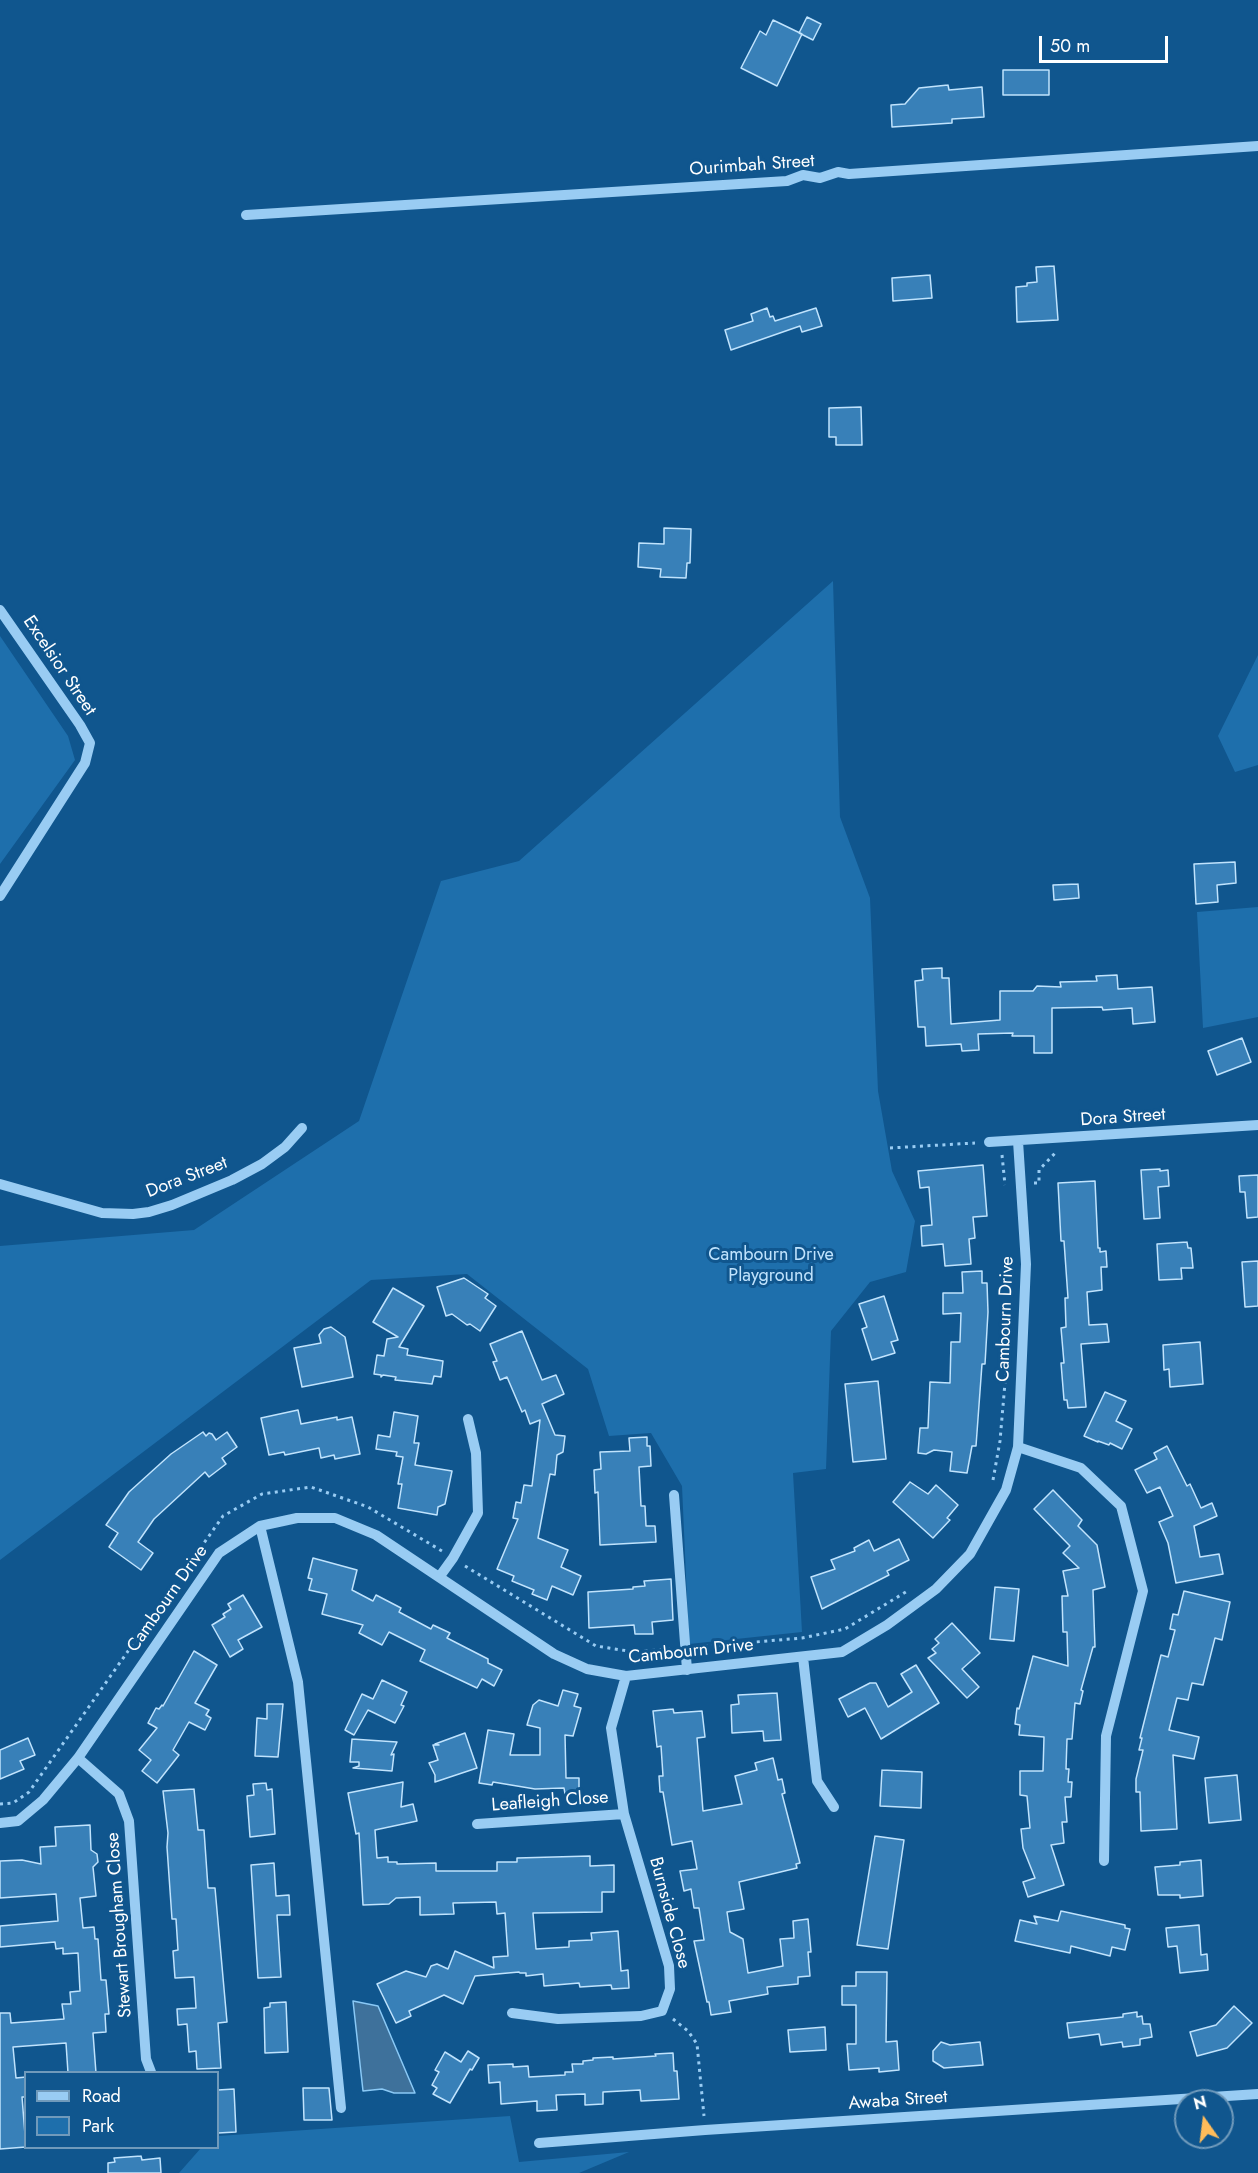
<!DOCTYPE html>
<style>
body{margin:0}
#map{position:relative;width:1258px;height:2173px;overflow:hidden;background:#10568e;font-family:Jost,sans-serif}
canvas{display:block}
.legend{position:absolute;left:24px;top:2071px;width:195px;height:78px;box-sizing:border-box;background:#10568e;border:2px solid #709abb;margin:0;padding:8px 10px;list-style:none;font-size:18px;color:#fff}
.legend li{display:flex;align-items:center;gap:12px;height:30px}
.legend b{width:30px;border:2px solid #709abb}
.north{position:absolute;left:1174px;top:2089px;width:60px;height:60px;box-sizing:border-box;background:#10568e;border:2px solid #709abb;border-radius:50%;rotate:346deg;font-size:16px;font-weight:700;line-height:24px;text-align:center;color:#fff}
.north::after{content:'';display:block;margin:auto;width:21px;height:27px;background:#ffbc5a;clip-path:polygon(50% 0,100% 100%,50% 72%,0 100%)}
.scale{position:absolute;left:1039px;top:36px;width:129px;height:27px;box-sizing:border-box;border:3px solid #fff;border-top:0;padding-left:8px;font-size:18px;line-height:21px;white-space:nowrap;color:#fff;-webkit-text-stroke:4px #10568e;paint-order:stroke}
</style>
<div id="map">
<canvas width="1258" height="2173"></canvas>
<ul class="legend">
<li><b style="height:8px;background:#99ccf3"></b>Road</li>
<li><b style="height:16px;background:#1e6fac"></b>Park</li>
</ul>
<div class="north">N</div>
<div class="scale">50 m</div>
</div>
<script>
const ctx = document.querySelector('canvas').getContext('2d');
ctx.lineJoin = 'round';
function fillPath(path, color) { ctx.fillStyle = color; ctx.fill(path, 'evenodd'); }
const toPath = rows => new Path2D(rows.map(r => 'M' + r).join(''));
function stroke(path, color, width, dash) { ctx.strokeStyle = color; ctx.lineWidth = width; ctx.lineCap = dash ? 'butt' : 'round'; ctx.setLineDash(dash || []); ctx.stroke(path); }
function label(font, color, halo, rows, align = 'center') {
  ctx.font = font + ' Jost,sans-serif'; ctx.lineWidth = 6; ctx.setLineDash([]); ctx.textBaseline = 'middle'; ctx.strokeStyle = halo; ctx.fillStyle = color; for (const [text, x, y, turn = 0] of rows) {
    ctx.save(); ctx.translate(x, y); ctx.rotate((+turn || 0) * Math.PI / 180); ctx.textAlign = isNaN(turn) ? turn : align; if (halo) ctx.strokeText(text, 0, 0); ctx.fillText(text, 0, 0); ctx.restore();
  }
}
fillPath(toPath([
 [833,581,840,817,870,898,878,1091,892,1171,915,1221,906,1272,870,1282,831,1331,826,1469,793,1473,802,1632,689,1644,682,1486,651,1433,609,1436,588,1369,467,1274,371,1280,0,1560,0,1246,194,1230,359,1121,441,881,519,861],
 [0,636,68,736,75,760,0,864],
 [1258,655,1258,765,1235,772,1218,736],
 [1258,907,1258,1017,1203,1028,1197,912],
 [510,2116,519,2162,629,2152,579,2173,179,2173,201,2148,218,2148,218,2136]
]), '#1e6fac');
const water = toPath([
 [353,2001,378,2006,415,2093,394,2093,382,2089,363,2091,353,2001]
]);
fillPath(water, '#3e719b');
stroke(water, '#8ac9f6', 1.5);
const building = toPath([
 [807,17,821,24,813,40,799,33,807,17],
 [773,20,802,34,777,86,741,68,760,31,766,35,773,20],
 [1003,70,1049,70,1049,95,1003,95,1003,70],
 [948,85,949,90,982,87,984,117,952,119,952,123,892,127,891,105,905,104,919,88,948,85],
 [1054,266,1058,320,1017,322,1016,287,1027,286,1027,283,1037,282,1036,267,1054,266],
 [930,275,932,298,893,301,892,278,930,275],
 [767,308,770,317,773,316,775,321,816,308,822,326,802,332,800,326,731,350,725,330,753,321,751,314,767,308],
 [861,407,862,445,836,445,836,437,829,437,829,408,861,407],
 [664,528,691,529,690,563,687,563,686,578,660,577,661,569,638,567,639,543,664,544,664,528],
 [1235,862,1236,883,1217,885,1218,902,1196,904,1194,864,1235,862],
 [1078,884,1079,898,1054,900,1053,885,1078,884],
 [942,968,942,978,949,978,951,1024,1000,1020,1000,991,1033,991,1037,986,1061,987,1060,982,1097,981,1096,976,1117,975,1118,989,1152,987,1155,1022,1133,1024,1132,1008,1103,1010,1102,1007,1052,1008,1052,1053,1034,1053,1034,1036,1012,1036,1013,1033,978,1034,979,1050,962,1051,961,1044,926,1046,925,1027,918,1027,915,981,923,980,922,969,942,968],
 [1242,1038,1251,1062,1217,1075,1208,1051,1242,1038],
 [983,1165,987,1216,973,1217,975,1238,969,1239,971,1264,945,1266,943,1244,922,1246,921,1226,932,1225,929,1187,920,1188,918,1171,983,1165],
 [1160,1169,1160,1171,1168,1170,1169,1186,1158,1187,1160,1218,1144,1219,1141,1170,1160,1169],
 [1258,1175,1258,1217,1247,1218,1245,1192,1240,1192,1239,1176,1258,1175],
 [1095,1181,1098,1248,1100,1248,1100,1252,1106,1251,1107,1267,1101,1267,1102,1290,1087,1292,1089,1325,1107,1324,1109,1342,1081,1344,1086,1407,1068,1408,1067,1400,1064,1400,1061,1363,1064,1363,1061,1328,1066,1327,1065,1298,1068,1298,1064,1241,1061,1241,1058,1183,1095,1181],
 [1187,1242,1188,1248,1191,1248,1193,1268,1181,1268,1182,1279,1159,1280,1157,1244,1187,1242],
 [1258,1261,1258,1306,1245,1307,1242,1262,1258,1261],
 [982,1271,982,1283,987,1283,988,1312,985,1364,982,1364,976,1446,972,1446,967,1473,950,1471,952,1452,934,1450,926,1454,918,1453,920,1428,928,1428,930,1382,950,1383,951,1342,960,1342,961,1313,943,1314,943,1293,963,1293,962,1272,982,1271],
 [464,1278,488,1294,485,1298,496,1306,480,1331,470,1324,467,1325,452,1314,446,1316,437,1287,464,1278],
 [393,1288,424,1306,399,1347,408,1349,407,1355,443,1361,441,1377,434,1376,432,1384,395,1380,396,1377,383,1375,381,1377,381,1375,374,1374,377,1355,384,1356,387,1339,398,1337,373,1322,393,1288],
 [884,1296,898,1340,891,1342,895,1353,872,1360,862,1329,867,1327,859,1304,884,1296],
 [331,1327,345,1337,353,1377,302,1387,294,1348,321,1343,319,1335,324,1329,331,1327],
 [522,1331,542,1380,556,1375,564,1394,542,1404,555,1435,565,1436,563,1452,557,1455,555,1475,550,1474,538,1538,568,1550,561,1567,581,1576,573,1595,552,1586,547,1600,532,1594,534,1590,512,1581,514,1576,497,1569,518,1519,513,1518,516,1502,521,1503,524,1485,532,1486,540,1420,530,1424,525,1410,522,1412,507,1377,500,1380,493,1362,497,1361,490,1344,522,1331],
 [1200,1342,1203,1384,1170,1387,1169,1369,1164,1370,1163,1345,1200,1342],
 [878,1381,886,1459,853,1462,845,1384,878,1381],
 [1105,1392,1126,1401,1116,1421,1132,1429,1122,1449,1110,1443,1109,1445,1098,1441,1098,1442,1084,1436,1105,1392],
 [298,1410,301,1424,337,1417,337,1420,352,1417,360,1454,335,1459,334,1455,321,1458,319,1448,285,1455,284,1452,269,1455,261,1418,298,1410],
 [394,1412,418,1416,414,1443,419,1443,415,1465,452,1471,445,1504,438,1507,437,1515,398,1508,402,1484,398,1484,403,1457,396,1456,397,1452,376,1449,378,1435,390,1437,394,1412],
 [203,1432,206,1436,209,1433,212,1434,216,1440,227,1432,237,1447,222,1458,226,1464,209,1477,205,1472,154,1519,138,1542,153,1553,141,1570,109,1547,118,1533,106,1525,129,1492,171,1454,203,1432],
 [647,1437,647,1446,650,1446,651,1466,639,1467,641,1506,645,1506,646,1526,655,1526,656,1542,600,1545,598,1492,595,1493,594,1470,601,1469,600,1452,630,1451,629,1438,647,1437],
 [1167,1446,1187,1486,1190,1484,1201,1508,1212,1503,1217,1516,1194,1526,1200,1557,1219,1554,1223,1574,1176,1583,1168,1543,1159,1522,1173,1516,1160,1487,1147,1493,1135,1470,1157,1459,1154,1453,1167,1446],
 [910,1482,928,1494,936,1485,958,1505,947,1518,950,1520,933,1538,893,1502,910,1482],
 [1053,1490,1082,1520,1078,1526,1097,1545,1105,1587,1093,1590,1095,1647,1093,1647,1081,1690,1083,1691,1080,1704,1075,1703,1072,1739,1067,1739,1066,1769,1069,1769,1068,1782,1072,1782,1071,1797,1065,1797,1067,1822,1062,1822,1064,1843,1051,1845,1064,1885,1028,1897,1023,1882,1035,1878,1023,1848,1021,1829,1030,1828,1027,1796,1020,1795,1020,1771,1043,1771,1044,1737,1019,1735,1020,1725,1015,1724,1017,1708,1019,1709,1033,1656,1068,1666,1067,1632,1063,1632,1062,1596,1068,1596,1063,1571,1079,1568,1063,1553,1070,1546,1034,1509,1053,1490],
 [899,1539,909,1560,887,1571,889,1575,822,1609,811,1577,835,1569,831,1560,855,1551,854,1548,869,1540,874,1551,899,1539],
 [313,1558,357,1570,352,1590,373,1601,376,1595,401,1608,399,1612,431,1629,433,1625,450,1633,447,1638,488,1659,488,1663,502,1670,494,1686,482,1679,477,1688,420,1661,425,1650,389,1632,382,1645,359,1633,363,1625,322,1614,327,1594,309,1590,312,1579,308,1578,313,1558],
 [671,1579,673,1620,652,1622,653,1634,635,1634,634,1625,589,1628,588,1592,633,1589,633,1587,645,1586,644,1581,671,1579],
 [995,1587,1019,1589,1014,1641,990,1639,995,1587],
 [1184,1591,1230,1602,1222,1640,1215,1638,1203,1685,1192,1683,1188,1700,1177,1698,1169,1730,1199,1737,1194,1759,1173,1755,1177,1829,1141,1831,1140,1792,1136,1792,1136,1779,1143,1750,1139,1750,1142,1738,1140,1738,1161,1655,1168,1657,1175,1630,1170,1629,1173,1614,1178,1615,1184,1591],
 [243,1595,262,1627,238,1640,243,1649,230,1657,212,1625,225,1617,223,1614,231,1609,228,1604,243,1595],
 [952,1623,980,1653,962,1669,979,1687,967,1698,928,1658,936,1653,932,1649,939,1643,935,1639,952,1623],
 [194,1651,217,1665,195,1703,209,1710,206,1715,211,1718,205,1730,189,1722,173,1750,179,1755,157,1783,142,1771,151,1760,139,1750,157,1728,148,1723,156,1708,159,1709,162,1705,163,1706,194,1651],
 [916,1665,939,1703,881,1739,865,1708,848,1717,839,1699,870,1683,876,1683,888,1707,912,1692,901,1674,916,1665],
 [382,1680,407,1692,401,1705,404,1706,395,1723,368,1710,354,1735,345,1730,362,1694,373,1699,382,1680],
 [563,1690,578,1694,574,1706,581,1708,573,1736,565,1735,566,1778,579,1778,579,1793,565,1794,564,1788,535,1789,493,1782,492,1785,479,1783,488,1730,514,1734,510,1755,540,1755,540,1728,527,1725,533,1705,539,1700,558,1706,563,1690],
 [777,1693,781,1740,764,1741,763,1731,732,1733,731,1705,739,1704,738,1695,777,1693],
 [267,1704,283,1704,278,1757,255,1756,257,1718,267,1719,267,1704],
 [673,1709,674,1713,702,1711,705,1737,697,1738,703,1811,742,1804,735,1776,757,1770,755,1763,773,1758,778,1780,782,1779,785,1793,782,1794,800,1863,796,1864,797,1868,739,1882,744,1909,727,1912,730,1932,743,1939,748,1973,783,1966,780,1939,794,1938,793,1921,808,1919,811,1952,808,1952,810,1976,798,1977,798,1984,767,1987,768,1994,729,2001,731,2012,711,2015,709,2002,707,2002,694,1941,704,1940,699,1908,694,1908,691,1889,684,1891,680,1871,697,1869,692,1841,672,1845,663,1792,660,1792,659,1776,663,1776,661,1746,657,1747,653,1711,673,1709],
 [465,1733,477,1768,435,1782,435,1775,429,1763,438,1760,433,1745,439,1745,435,1744,465,1733],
 [28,1738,35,1755,20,1761,24,1769,0,1779,0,1750,28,1738],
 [352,1739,397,1742,391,1755,394,1754,392,1771,353,1768,359,1766,359,1762,350,1762,352,1739],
 [882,1770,922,1772,921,1808,880,1806,882,1770],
 [1237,1775,1241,1820,1209,1823,1205,1778,1237,1775],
 [403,1782,401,1807,413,1804,417,1821,375,1830,377,1858,388,1857,388,1862,397,1862,397,1864,436,1863,436,1871,497,1871,497,1862,517,1862,517,1858,590,1856,590,1866,614,1865,614,1892,602,1892,602,1912,533,1913,536,1949,569,1947,569,1941,592,1940,591,1933,618,1931,621,1971,628,1970,629,1988,612,1989,611,1985,580,1987,579,1983,544,1986,543,1974,526,1976,526,1973,520,1973,519,1972,475,1976,463,2004,444,1995,409,2011,411,2016,396,2023,377,1984,406,1971,426,1977,431,1966,437,1964,448,1969,455,1951,494,1968,493,1957,508,1956,505,1913,497,1914,496,1902,453,1903,454,1914,420,1915,420,1897,396,1898,389,1904,363,1905,359,1833,356,1834,348,1793,403,1782],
 [266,1783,267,1790,272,1789,275,1834,250,1837,247,1796,254,1795,253,1784,266,1783],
 [194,1789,198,1830,204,1830,208,1888,215,1888,227,2022,218,2023,221,2068,197,2069,196,2051,189,2052,187,2024,178,2025,177,2009,196,2008,194,1977,175,1978,173,1951,178,1950,176,1919,172,1919,167,1847,168,1833,163,1791,194,1789],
 [90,1825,91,1850,97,1854,98,1862,93,1867,96,1896,80,1898,83,1928,94,1927,95,1939,98,1939,101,1980,106,1980,109,2014,105,2014,106,2032,93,2033,96,2073,68,2073,66,2043,13,2047,16,2078,26,2077,26,2097,22,2097,26,2147,0,2149,0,2013,10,2013,11,2023,64,2019,62,2004,71,2004,70,1992,80,1991,78,1953,63,1954,63,1948,56,1949,55,1942,0,1947,0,1926,58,1921,56,1894,0,1898,0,1861,22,1860,41,1864,40,1847,56,1846,55,1827,90,1825],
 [875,1836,904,1840,888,1949,857,1945,875,1836],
 [1201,1860,1203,1896,1180,1898,1180,1895,1158,1895,1155,1867,1180,1865,1180,1862,1201,1860],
 [274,1863,276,1896,289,1895,290,1915,277,1915,281,1977,258,1978,251,1865,274,1863],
 [1061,1911,1125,1925,1125,1928,1130,1929,1125,1950,1112,1947,1110,1956,1071,1946,1070,1953,1015,1941,1020,1920,1037,1924,1034,1916,1058,1921,1061,1911],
 [1199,1925,1201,1955,1207,1954,1208,1970,1180,1973,1177,1946,1168,1947,1166,1928,1199,1925],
 [856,1972,887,1972,886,2042,897,2041,899,2070,879,2072,879,2068,849,2070,847,2044,856,2044,856,2005,842,2005,842,1986,856,1986,856,1972],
 [286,2002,288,2052,265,2053,264,2008,270,2007,270,2003,286,2002],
 [1234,2006,1252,2023,1227,2048,1197,2056,1190,2032,1216,2025,1234,2006],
 [1137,2012,1137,2017,1142,2016,1143,2024,1150,2024,1152,2037,1140,2039,1140,2045,1123,2047,1122,2042,1101,2045,1099,2034,1069,2038,1067,2023,1123,2017,1123,2014,1137,2012],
 [825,2027,826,2050,790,2052,788,2030,825,2027],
 [941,2042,950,2045,980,2042,983,2065,944,2068,933,2061,933,2051,941,2042],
 [468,2051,479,2058,472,2070,470,2069,450,2103,433,2094,437,2088,432,2085,439,2072,435,2070,445,2052,461,2062,468,2051],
 [673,2053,674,2071,677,2071,679,2099,641,2101,640,2090,603,2092,603,2104,585,2105,585,2094,556,2095,557,2110,537,2111,537,2101,501,2104,500,2082,489,2083,488,2065,513,2064,513,2067,528,2066,529,2077,565,2075,565,2072,573,2072,572,2064,583,2064,583,2061,593,2060,593,2058,613,2057,613,2059,656,2056,655,2054,673,2053],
 [303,2088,329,2088,332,2120,304,2120,303,2088],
 [234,2089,236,2132,218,2133,218,2090,234,2089],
 [141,2156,142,2160,160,2158,161,2173,108,2173,108,2163,115,2162,114,2158,141,2156]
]);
fillPath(building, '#3880b8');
stroke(building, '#c0e3fd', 1.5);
stroke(toPath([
 [890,1148,975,1143],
 [1002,1155,1005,1185],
 [1034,1183,1039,1183,1039,1170,1057,1151],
 [993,1480,1000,1441,1006,1371],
 [465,1566,596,1646,634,1652,672,1649],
 [697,1647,802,1638,845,1629,909,1590],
 [0,1804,13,1803,29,1792,223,1516,262,1494,311,1487,368,1507,442,1551],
 [673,2019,688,2031,697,2044,704,2116]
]), '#99ccf3', 3, [3, 4.5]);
stroke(toPath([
 [246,215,787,181,803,175,820,178,838,172,849,174,1258,146],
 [0,610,80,725,90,743,85,763,0,896],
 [989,1142,1258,1125],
 [0,1184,102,1213,133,1214,149,1212,172,1205,232,1180,262,1164,285,1147,302,1128],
 [1018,1447,1081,1468,1121,1506,1143,1591,1106,1736,1104,1861],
 [674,1495,687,1670],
 [260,1526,298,1682,341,2108],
 [440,1576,453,1558,478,1513,476,1453,468,1419],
 [803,1657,817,1781,834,1807],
 [78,1758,119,1794,129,1821,146,2059,151,2072],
 [0,1823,18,1821,43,1800,78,1758,219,1553,260,1526,297,1518,335,1518,376,1535,554,1654,587,1669,626,1676,842,1652,887,1625,936,1589,970,1554,1006,1490,1018,1447,1026,1264,1018,1141],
 [477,1824,624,1814],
 [512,2013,558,2019,641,2016,662,2011,670,1989,669,1966,624,1814,611,1728,626,1676],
 [539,2143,705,2130,1258,2094]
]), '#99ccf3', 10);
label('18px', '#fff', '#10568e', [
 ["Ourimbah Street",752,166,-4],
 ["Excelsior Street",59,666,56],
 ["Dora Street",1123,1118,-4],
 ["Dora Street",187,1178,-21],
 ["Cambourn Drive",1006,1319,-88],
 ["Cambourn Drive",168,1599,-55],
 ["Cambourn Drive",691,1652,-6],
 ["Leafleigh Close",550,1802,-4],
 ["Burnside Close",669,1913,75],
 ["Stewart Brougham Close",120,1925,-94],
 ["Awaba Street",898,2101,-4]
]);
label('18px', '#c0e3fd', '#10568e', [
 ["Cambourn Drive",771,1256],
 ["Playground",771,1277]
]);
</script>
